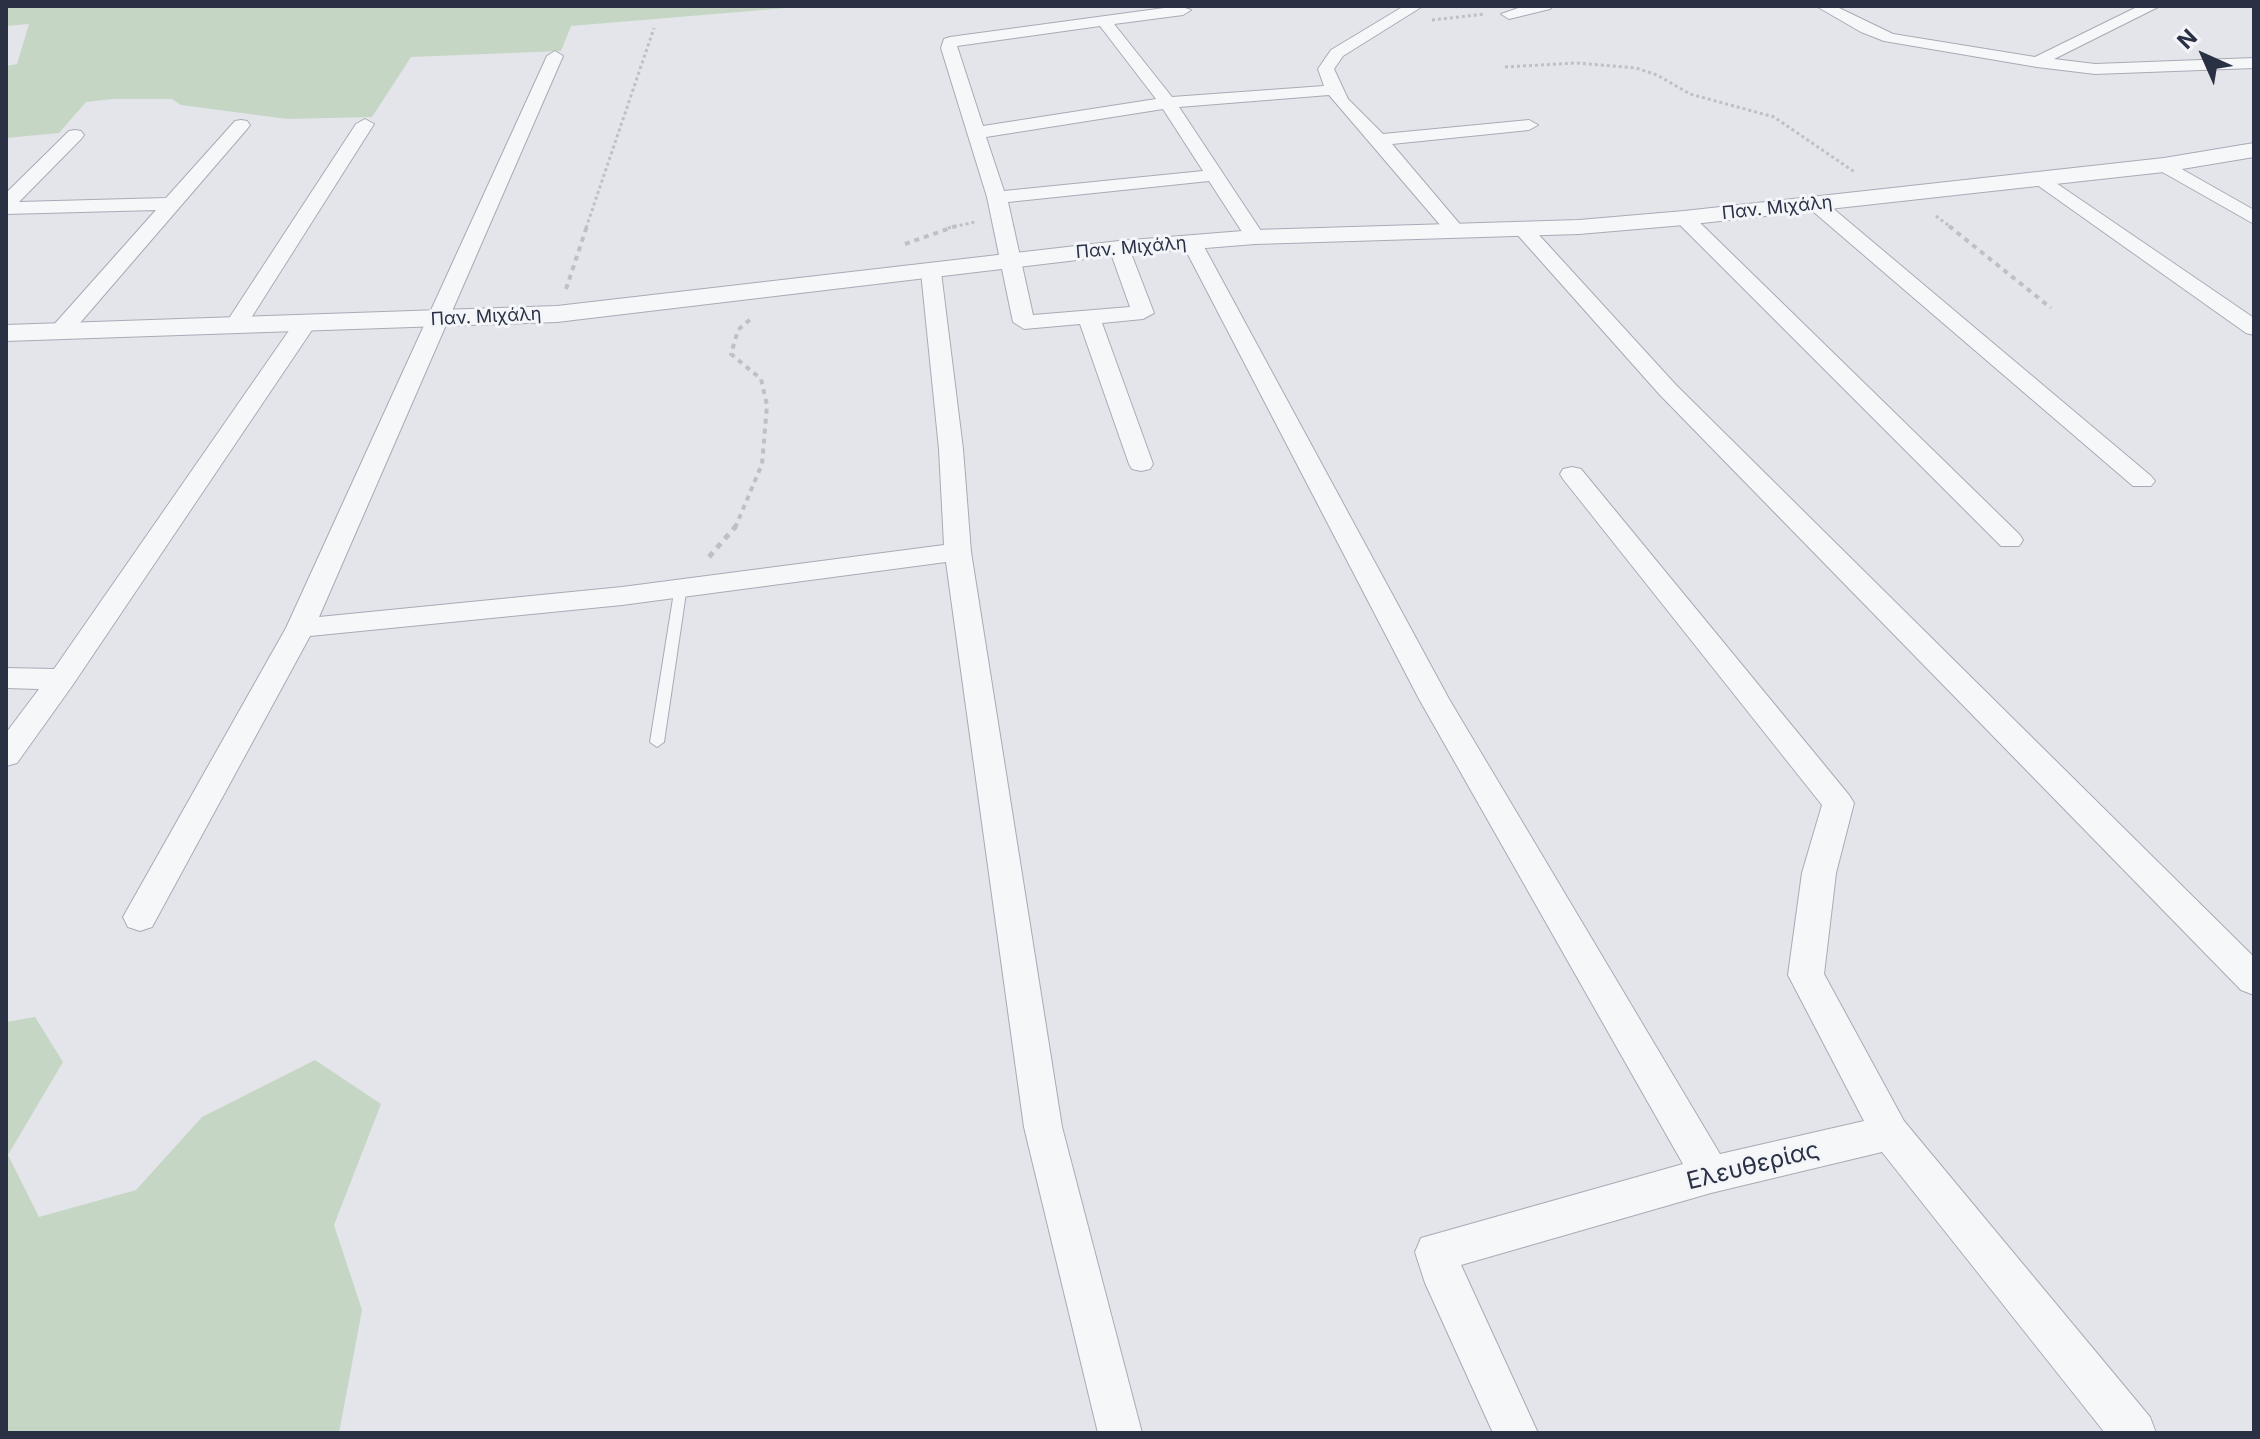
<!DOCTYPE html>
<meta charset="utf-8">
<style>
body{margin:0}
#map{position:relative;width:2260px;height:1439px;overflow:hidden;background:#e3e5eb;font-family:Inter,sans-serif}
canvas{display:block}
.frame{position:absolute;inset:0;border:8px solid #2a3145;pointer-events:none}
.north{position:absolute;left:2164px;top:16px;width:80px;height:80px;-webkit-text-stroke:6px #f3f5f9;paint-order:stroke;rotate:315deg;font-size:22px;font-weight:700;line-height:32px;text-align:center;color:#2a3145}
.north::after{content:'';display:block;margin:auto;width:28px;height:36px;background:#2a3145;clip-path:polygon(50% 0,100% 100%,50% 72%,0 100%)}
</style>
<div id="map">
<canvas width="2260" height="1439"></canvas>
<div class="frame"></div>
<div class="north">N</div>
</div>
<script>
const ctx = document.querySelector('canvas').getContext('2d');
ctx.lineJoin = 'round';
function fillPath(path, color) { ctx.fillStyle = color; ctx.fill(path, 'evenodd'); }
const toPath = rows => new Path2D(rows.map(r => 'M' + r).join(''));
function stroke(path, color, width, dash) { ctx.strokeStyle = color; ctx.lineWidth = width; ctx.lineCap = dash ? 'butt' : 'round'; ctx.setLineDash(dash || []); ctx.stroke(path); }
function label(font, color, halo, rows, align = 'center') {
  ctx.font = font + ' Inter,sans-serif'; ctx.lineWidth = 6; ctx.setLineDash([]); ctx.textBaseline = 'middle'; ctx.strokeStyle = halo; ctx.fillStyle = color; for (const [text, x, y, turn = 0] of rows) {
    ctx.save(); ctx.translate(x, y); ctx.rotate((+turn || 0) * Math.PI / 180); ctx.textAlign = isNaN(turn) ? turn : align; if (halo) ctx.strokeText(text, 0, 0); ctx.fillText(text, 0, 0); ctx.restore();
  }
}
fillPath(toPath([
 [6,6,811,6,571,26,561,51,411,57,372,117,287,119,181,105,172,99,112,99,86,102,59,133,6,138,6,66,17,64,29,24,6,26],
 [35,1017,63,1062,8,1155,39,1217,136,1190,202,1117,315,1060,381,1104,334,1225,362,1310,339,1433,6,1433,6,1022]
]), '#c6d6c4');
const service = toPath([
 [681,582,687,586,664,742,657,747,650,742,675,586,681,582]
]);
const minor = toPath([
 [1179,6,1191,10,1183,15,1114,24,1172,97,1324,86,1318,69,1331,50,1404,6,1423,6,1343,56,1334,69,1348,99,1383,134,1529,120,1538,125,1529,130,1392,144,1464,229,1454,235,1447,233,1329,95,1179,107,1265,237,1262,241,1248,241,1209,181,1008,202,1033,315,1130,307,1109,248,1119,242,1129,248,1154,313,1143,319,1102,323,1153,464,1150,469,1141,471,1132,469,1129,464,1080,324,1024,329,1013,322,987,197,941,48,944,39,950,37,1179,6],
 [1100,26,1156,99,983,126,957,46,1100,26],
 [1163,109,1203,171,1004,191,986,137,1163,109],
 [1524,6,1553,6,1550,9,1509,19,1501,14,1524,6],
 [1816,6,1835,6,1893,34,2035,57,2139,6,2160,6,2054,59,2095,64,2254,58,2254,68,2095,74,2037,67,1884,41,1861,32,1816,6],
 [555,51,563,56,319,617,622,587,944,545,939,449,921,272,931,266,938,268,941,272,963,449,971,552,1062,1127,1142,1433,1098,1433,1024,1127,946,562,622,605,310,636,152,927,140,931,128,927,123,917,286,628,547,56,555,51],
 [365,119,374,124,246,326,235,333,227,331,224,326,356,124,365,119],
 [241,120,247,121,250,125,247,129,67,338,51,338,48,333,51,328,156,210,6,214,6,193,69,131,75,130,81,131,84,135,81,139,19,202,166,198,235,121,241,120],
 [2164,159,2254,210,2254,224,2157,169,2155,165,2164,159],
 [2040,172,2254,318,2254,335,2246,333,2033,182,2031,178,2033,174,2040,172],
 [1816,198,1823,200,2151,476,2155,481,2151,486,2133,486,1809,208,1806,204,1816,198],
 [1684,212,1691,214,2019,534,2023,540,2019,546,2001,546,1677,222,1674,218,1684,212],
 [1522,222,1529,224,1676,385,2254,957,2254,995,2241,990,1660,395,1515,232,1512,228,1522,222],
 [1192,237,1202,243,1449,699,1720,1154,1864,1121,1788,975,1802,873,1822,805,1563,479,1560,474,1563,469,1572,467,1581,469,1849,795,1854,803,1836,873,1824,974,1904,1121,2150,1417,2156,1433,2105,1433,1882,1152,1711,1193,1461,1265,1538,1433,1493,1433,1425,1283,1415,1252,1421,1238,1683,1164,1419,699,1182,243,1192,237],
 [305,317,316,324,72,686,17,763,6,766,6,733,39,689,6,688,6,668,54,669,297,319,305,317]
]);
const tertiary = toPath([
 [2254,143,2254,157,2164,172,1684,225,1579,234,1255,244,1119,255,557,322,6,341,6,325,557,306,1119,241,1255,230,1579,220,1684,211,2164,158,2254,143]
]);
stroke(service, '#a8abb6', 2);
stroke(minor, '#a8abb6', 2);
stroke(tertiary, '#a8abb6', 2);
stroke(toPath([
 [1432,20,1485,14],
 [1505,67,1576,63,1636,68,1657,75,1690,94,1774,117,1856,173],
 [1936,216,1952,228],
 [586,228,654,28],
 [948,228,975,222]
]), '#bdc0c7', 3, [3, 3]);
stroke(toPath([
 [1949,226,2051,308],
 [905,244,956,226],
 [566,289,587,226],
 [735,528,762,464,767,405,761,379,731,354,738,330,753,317]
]), '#bdc0c7', 4, [5, 5]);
stroke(toPath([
 [709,557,736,526]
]), '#bdc0c7', 5, [6, 6]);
fillPath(service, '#f6f7f9');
fillPath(minor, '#f6f7f9');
fillPath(tertiary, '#f6f7f9');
label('18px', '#2a3145', '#f3f5f9', [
 ["Παν. Μιχάλη",1777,208,-6],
 ["Παν. Μιχάλη",1131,248,-5],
 ["Παν. Μιχάλη",486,317,-3]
]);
label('24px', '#2a3145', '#f3f5f9', [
 ["Ελευθερίας",1753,1166,-14]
]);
</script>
